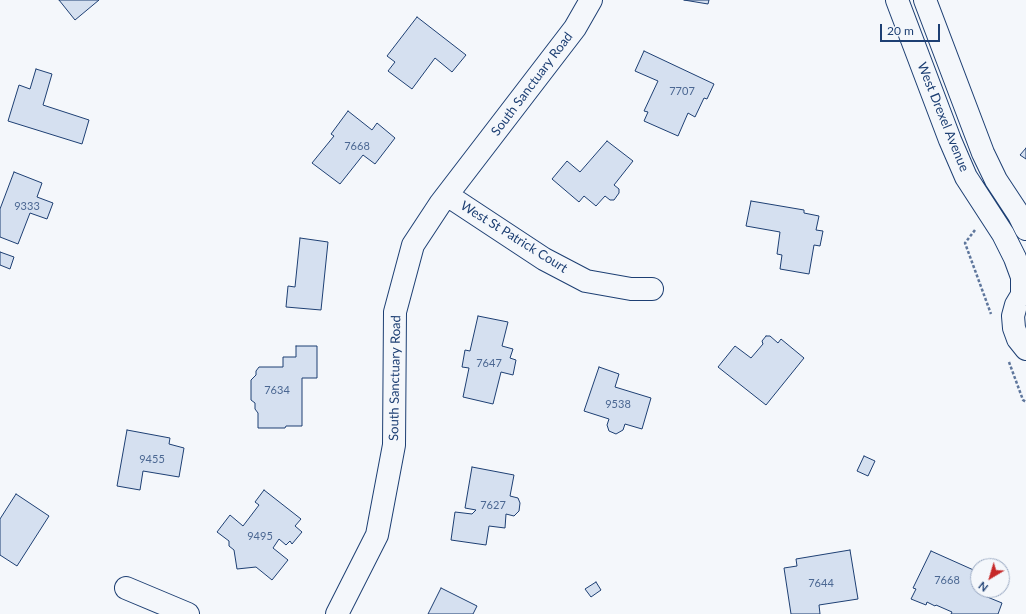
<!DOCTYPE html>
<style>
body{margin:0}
#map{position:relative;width:1026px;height:614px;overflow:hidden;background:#f4f7fb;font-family:Lato,sans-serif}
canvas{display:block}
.north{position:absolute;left:970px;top:558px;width:40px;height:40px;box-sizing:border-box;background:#f4f7fb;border:1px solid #9eadc5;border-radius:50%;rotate:218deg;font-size:11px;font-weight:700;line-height:16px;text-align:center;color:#1d3f73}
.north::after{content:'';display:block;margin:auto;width:14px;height:18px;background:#c62828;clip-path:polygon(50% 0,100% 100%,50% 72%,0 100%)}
.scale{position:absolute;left:880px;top:24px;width:60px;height:18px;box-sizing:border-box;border:2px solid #1d3f73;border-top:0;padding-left:5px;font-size:12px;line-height:14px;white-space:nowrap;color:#1d3f73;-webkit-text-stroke:3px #f4f7fb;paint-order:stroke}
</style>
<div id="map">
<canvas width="1026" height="614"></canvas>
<div class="north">N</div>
<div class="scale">20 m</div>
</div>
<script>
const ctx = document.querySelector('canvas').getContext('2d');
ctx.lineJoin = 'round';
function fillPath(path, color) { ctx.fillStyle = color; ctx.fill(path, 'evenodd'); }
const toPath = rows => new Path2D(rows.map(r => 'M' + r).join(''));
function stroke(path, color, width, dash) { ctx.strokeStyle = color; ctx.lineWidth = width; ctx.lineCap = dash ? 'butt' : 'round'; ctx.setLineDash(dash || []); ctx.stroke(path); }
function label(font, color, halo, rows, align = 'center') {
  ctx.font = font + ' Lato,sans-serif'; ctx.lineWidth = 3; ctx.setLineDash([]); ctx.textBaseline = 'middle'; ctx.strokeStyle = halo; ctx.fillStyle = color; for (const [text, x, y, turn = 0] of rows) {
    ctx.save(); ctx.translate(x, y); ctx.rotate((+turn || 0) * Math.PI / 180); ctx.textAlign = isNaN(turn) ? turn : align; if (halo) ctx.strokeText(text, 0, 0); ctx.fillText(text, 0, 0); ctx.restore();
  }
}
const building = toPath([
 [59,0,99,0,75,20,59,0],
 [684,0,709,0,708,4,684,0],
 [417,17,466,55,452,72,435,58,412,89,388,71,395,62,387,56,417,17],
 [644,51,714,84,707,99,704,98,695,117,688,113,678,136,644,121,648,112,644,111,658,81,635,71,644,51],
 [36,69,52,74,43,105,89,120,82,144,8,121,19,85,30,89,36,69],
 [348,111,372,130,377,123,395,138,375,164,363,155,340,184,312,163,334,136,331,134,348,111],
 [607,141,633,161,614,185,619,189,619,193,614,200,610,200,605,196,596,206,584,196,579,202,552,179,567,161,580,172,607,141],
 [1026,148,1026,159,1020,155,1026,148],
 [14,172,42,183,37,197,53,203,47,219,30,213,18,244,0,237,0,209,14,172],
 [751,201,804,210,804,213,819,216,816,230,823,231,820,246,814,245,809,274,780,269,782,255,777,254,780,232,746,226,751,201],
 [300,238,328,242,321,310,286,307,288,286,295,287,300,238],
 [0,252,14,257,10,269,0,265,0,252],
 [478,316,508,322,502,346,513,349,510,358,516,360,513,375,501,372,493,404,463,397,469,368,462,367,465,350,470,351,478,316],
 [766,336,770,336,778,343,781,339,804,358,766,405,718,367,735,346,751,358,763,344,762,341,766,336],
 [296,346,317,346,317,378,302,378,302,426,286,426,285,428,258,428,258,413,255,409,255,403,251,400,251,380,256,375,256,371,259,367,283,367,283,357,296,357,296,346],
 [599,367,619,374,615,387,651,398,642,429,625,424,623,430,616,434,609,431,607,425,609,419,584,411,599,367],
 [127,430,170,438,169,444,184,448,179,477,143,471,140,490,117,486,127,430],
 [864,456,875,461,868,476,857,471,864,456],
 [472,467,514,475,510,496,518,498,520,503,519,511,514,516,506,514,505,528,489,526,486,545,451,540,455,512,472,514,476,510,465,508,472,467],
 [264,490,301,519,295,526,302,532,292,544,290,541,286,545,279,539,273,548,288,560,272,580,256,567,237,569,234,550,229,546,229,541,217,532,230,515,243,526,259,505,255,502,264,490],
 [16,494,49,516,17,566,0,555,0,519,16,494],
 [850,550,858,599,819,605,820,614,791,614,784,568,797,566,796,559,850,550],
 [931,551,978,572,978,590,981,590,980,594,1002,603,998,614,951,614,952,612,936,605,935,606,927,602,926,605,911,599,916,589,913,588,931,551],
 [596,582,601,590,591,597,585,589,596,582],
 [441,588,477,606,473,614,428,614,441,588]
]);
fillPath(building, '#d5e0f0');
stroke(building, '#1d3f73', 1);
const minor = toPath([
 [897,0,950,140,966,177,1003,234,1015,258,1022,277,1022,295],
 [925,0,983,153,996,180,1019,215,1026,229],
 [447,195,544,259,586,281,631,289,652,289],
 [1026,292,1022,295,1016,305,1013,316,1014,328,1018,339,1026,349],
 [126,588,188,614],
 [337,614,377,535,394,445,395,312,413,245,440,204,575,28,591,0]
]);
stroke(minor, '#1d3f73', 24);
stroke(toPath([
 [975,230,965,243,991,314],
 [1009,362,1023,400,1026,402]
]), '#5e769c', 2.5, [3, 2]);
stroke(minor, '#f4f7fb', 22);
label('11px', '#4b6792', null, [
 ["7707",682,91],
 ["7668",357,146],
 ["9333",27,206],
 ["7647",489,363],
 ["7634",277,390],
 ["9538",618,404],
 ["9455",152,459],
 ["7627",493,505],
 ["9495",260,536],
 ["7668",947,580],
 ["7644",821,583]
]);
label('13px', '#1d3f73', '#f4f7fb', [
 ["South Sanctuary Road",532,84,-53],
 ["West Drexel Avenue",943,117,68],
 ["West St Patrick Court",514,237,32],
 ["South Sanctuary Road",395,378,-89]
]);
</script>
